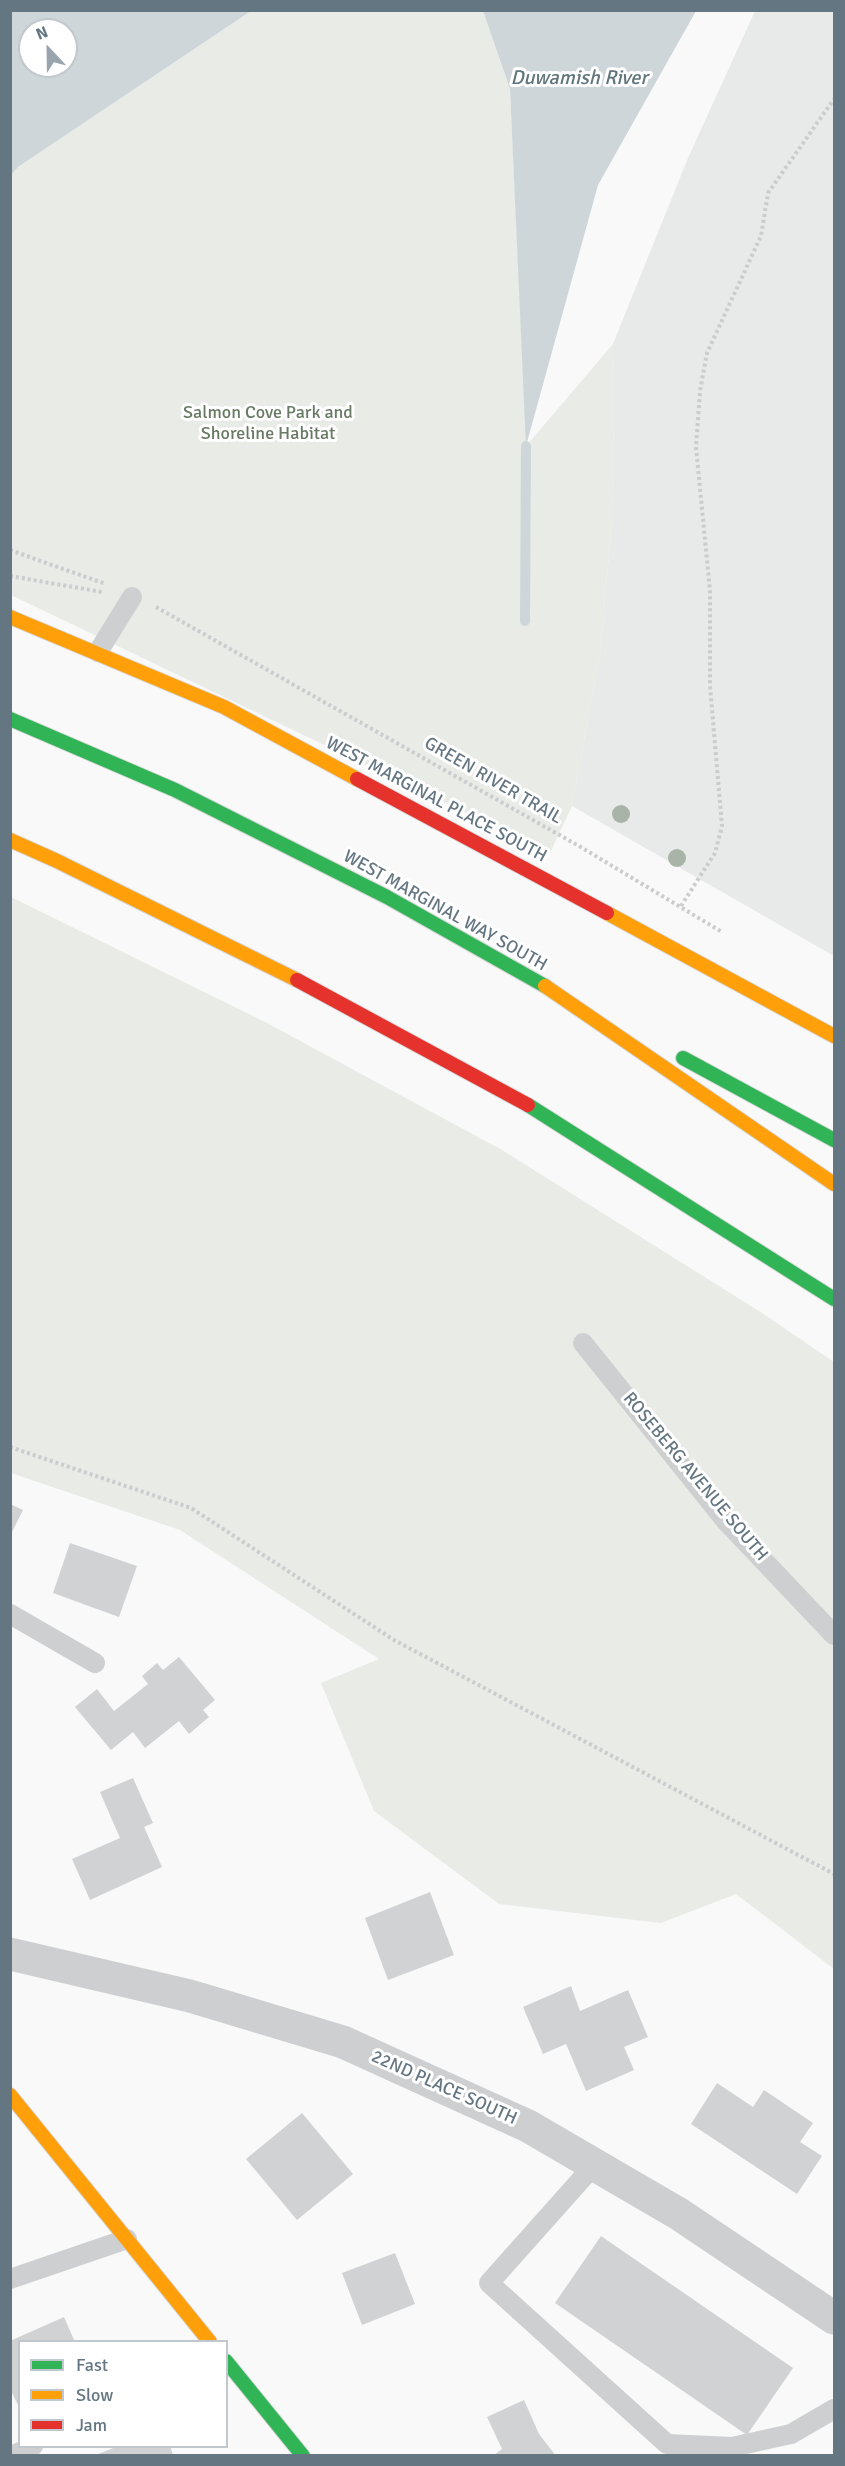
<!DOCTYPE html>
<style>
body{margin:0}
#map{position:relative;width:845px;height:2466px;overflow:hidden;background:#f9f9f9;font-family:Signika,sans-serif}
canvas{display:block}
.frame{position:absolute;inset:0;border:12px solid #657683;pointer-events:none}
.legend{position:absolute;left:18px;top:2340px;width:210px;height:108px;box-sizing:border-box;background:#fff;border:2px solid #c1c8cd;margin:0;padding:8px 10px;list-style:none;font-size:18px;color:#657683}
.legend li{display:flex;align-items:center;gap:12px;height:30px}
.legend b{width:30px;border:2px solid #c1c8cd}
.north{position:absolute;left:18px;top:18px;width:60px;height:60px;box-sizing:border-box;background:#fff;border:2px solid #c1c8cd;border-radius:50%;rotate:338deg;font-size:16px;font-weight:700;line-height:24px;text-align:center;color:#657683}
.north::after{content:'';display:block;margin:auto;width:21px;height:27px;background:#99a4ac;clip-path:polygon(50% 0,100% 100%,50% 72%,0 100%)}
</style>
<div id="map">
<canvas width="845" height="2466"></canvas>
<div class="frame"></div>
<ul class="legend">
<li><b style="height:8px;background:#30b455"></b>Fast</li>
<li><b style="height:8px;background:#ff9f0a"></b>Slow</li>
<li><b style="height:8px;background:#e5322d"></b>Jam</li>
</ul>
<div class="north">N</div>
</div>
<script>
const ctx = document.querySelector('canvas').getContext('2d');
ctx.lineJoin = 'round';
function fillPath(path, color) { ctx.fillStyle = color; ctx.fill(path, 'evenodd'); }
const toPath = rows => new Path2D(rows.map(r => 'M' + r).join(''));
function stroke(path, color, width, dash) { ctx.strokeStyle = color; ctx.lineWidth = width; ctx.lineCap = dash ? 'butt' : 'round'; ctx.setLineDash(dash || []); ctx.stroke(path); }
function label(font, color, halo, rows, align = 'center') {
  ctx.font = font + ' Signika,sans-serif'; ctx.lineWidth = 6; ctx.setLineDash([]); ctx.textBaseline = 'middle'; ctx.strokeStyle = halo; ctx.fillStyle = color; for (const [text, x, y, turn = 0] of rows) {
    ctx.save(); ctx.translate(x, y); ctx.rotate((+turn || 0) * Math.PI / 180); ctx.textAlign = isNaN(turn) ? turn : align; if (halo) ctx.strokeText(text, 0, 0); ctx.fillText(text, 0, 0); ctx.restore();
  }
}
fillPath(toPath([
 [755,11,834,11,834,956,572,806,600,655,614,497,613,344,688,158]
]), '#e8e9e9');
fillPath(toPath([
 [251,11,483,11,510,89,527,445,613,344,614,497,600,655,572,806,550,853,11,595,10,175,18,167],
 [11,897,267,1023,502,1150,762,1313,834,1362,834,1969,736,1894,661,1923,499,1904,374,1811,321,1683,379,1659,180,1530,11,1473]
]), '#e8ebe6');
fillPath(toPath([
 [11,10,251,10,251,11,18,167,11,175],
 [30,30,66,30,66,66,30,66],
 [483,11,696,11,598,185,526,446,510,89]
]), '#ced6d9');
stroke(toPath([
 [525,621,526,446]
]), '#ced6d9', 10);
fillPath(toPath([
 [10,1504,23,1510,10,1536],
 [70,1543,137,1566,119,1617,53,1593],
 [179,1657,215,1700,203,1710,209,1717,189,1734,179,1721,145,1748,133,1732,111,1750,75,1707,97,1689,114,1711,148,1684,142,1676,157,1663,163,1670],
 [133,1778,153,1823,144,1827,162,1867,90,1900,72,1859,120,1838,100,1792],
 [430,1892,454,1955,388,1980,365,1918],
 [571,1986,580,2011,628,1990,648,2037,624,2047,634,2070,586,2091,566,2044,543,2054,523,2007],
 [717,2083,753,2107,764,2090,813,2123,800,2142,822,2156,797,2194,691,2124],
 [302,2113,353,2174,297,2220,246,2159],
 [601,2236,793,2368,747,2435,555,2303],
 [395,2253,415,2304,362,2325,342,2273],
 [64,2317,75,2342,20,2342,20,2409,10,2389,10,2341],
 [524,2400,539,2434,556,2456,493,2456,502,2449,487,2417],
 [118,2446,170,2446,173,2455,96,2455]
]), '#d0d2d3');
const fast = toPath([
 [10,719,175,790,387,897,545,986],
 [683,1058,834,1140],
 [528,1105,834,1299],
 [226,2361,303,2456]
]);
const slow = toPath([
 [10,617,224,707,357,779],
 [10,840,57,861,297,980],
 [607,913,834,1036],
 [545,986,834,1184],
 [10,2095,210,2342]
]);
const jam = toPath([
 [357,779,607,913],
 [297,980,528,1105]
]);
stroke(fast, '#d5d6d7', 16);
stroke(slow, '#d5d6d7', 16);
stroke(jam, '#d5d6d7', 16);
stroke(toPath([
 [10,550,106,584],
 [10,576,102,592],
 [156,607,579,846,722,932],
 [681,906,715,853,722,826,710,686,710,591,696,447,700,391,707,353,761,236,768,193,834,99],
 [10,1447,191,1508,394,1640,834,1874]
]), '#cbcccd', 4, [3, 3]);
stroke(toPath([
 [98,652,132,597],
 [583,1343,725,1520,834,1635],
 [10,1614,95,1663],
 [595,2164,489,2283,667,2444,732,2447,791,2434,834,2409],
 [10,2279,127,2239],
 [11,2456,33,2446]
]), '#cecfd0', 20);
stroke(toPath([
 [10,1954,190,1996,343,2042,528,2126,679,2214,834,2318]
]), '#cecfd0', 33);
stroke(fast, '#30b455', 14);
stroke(slow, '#ff9f0a', 14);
stroke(jam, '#e5322d', 14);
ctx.fillStyle = '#a9b3a7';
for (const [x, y] of [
 [621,814],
 [677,858]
]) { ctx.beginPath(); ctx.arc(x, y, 9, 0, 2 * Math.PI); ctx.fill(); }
label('18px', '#687a64', '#fff', [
 ["Salmon Cove Park and",268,413],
 ["Shoreline Habitat",268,434]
]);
label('18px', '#657683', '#fff', [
 ["GREEN RIVER TRAIL",493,781,30],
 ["WEST MARGINAL PLACE SOUTH",436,800,28],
 ["WEST MARGINAL WAY SOUTH",445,911,29],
 ["ROSEBERG AVENUE SOUTH",695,1477,50],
 ["22ND PLACE SOUTH",444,2088,24]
]);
label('italic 20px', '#60757c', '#fff', [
 ["Duwamish River",579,79]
]);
</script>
